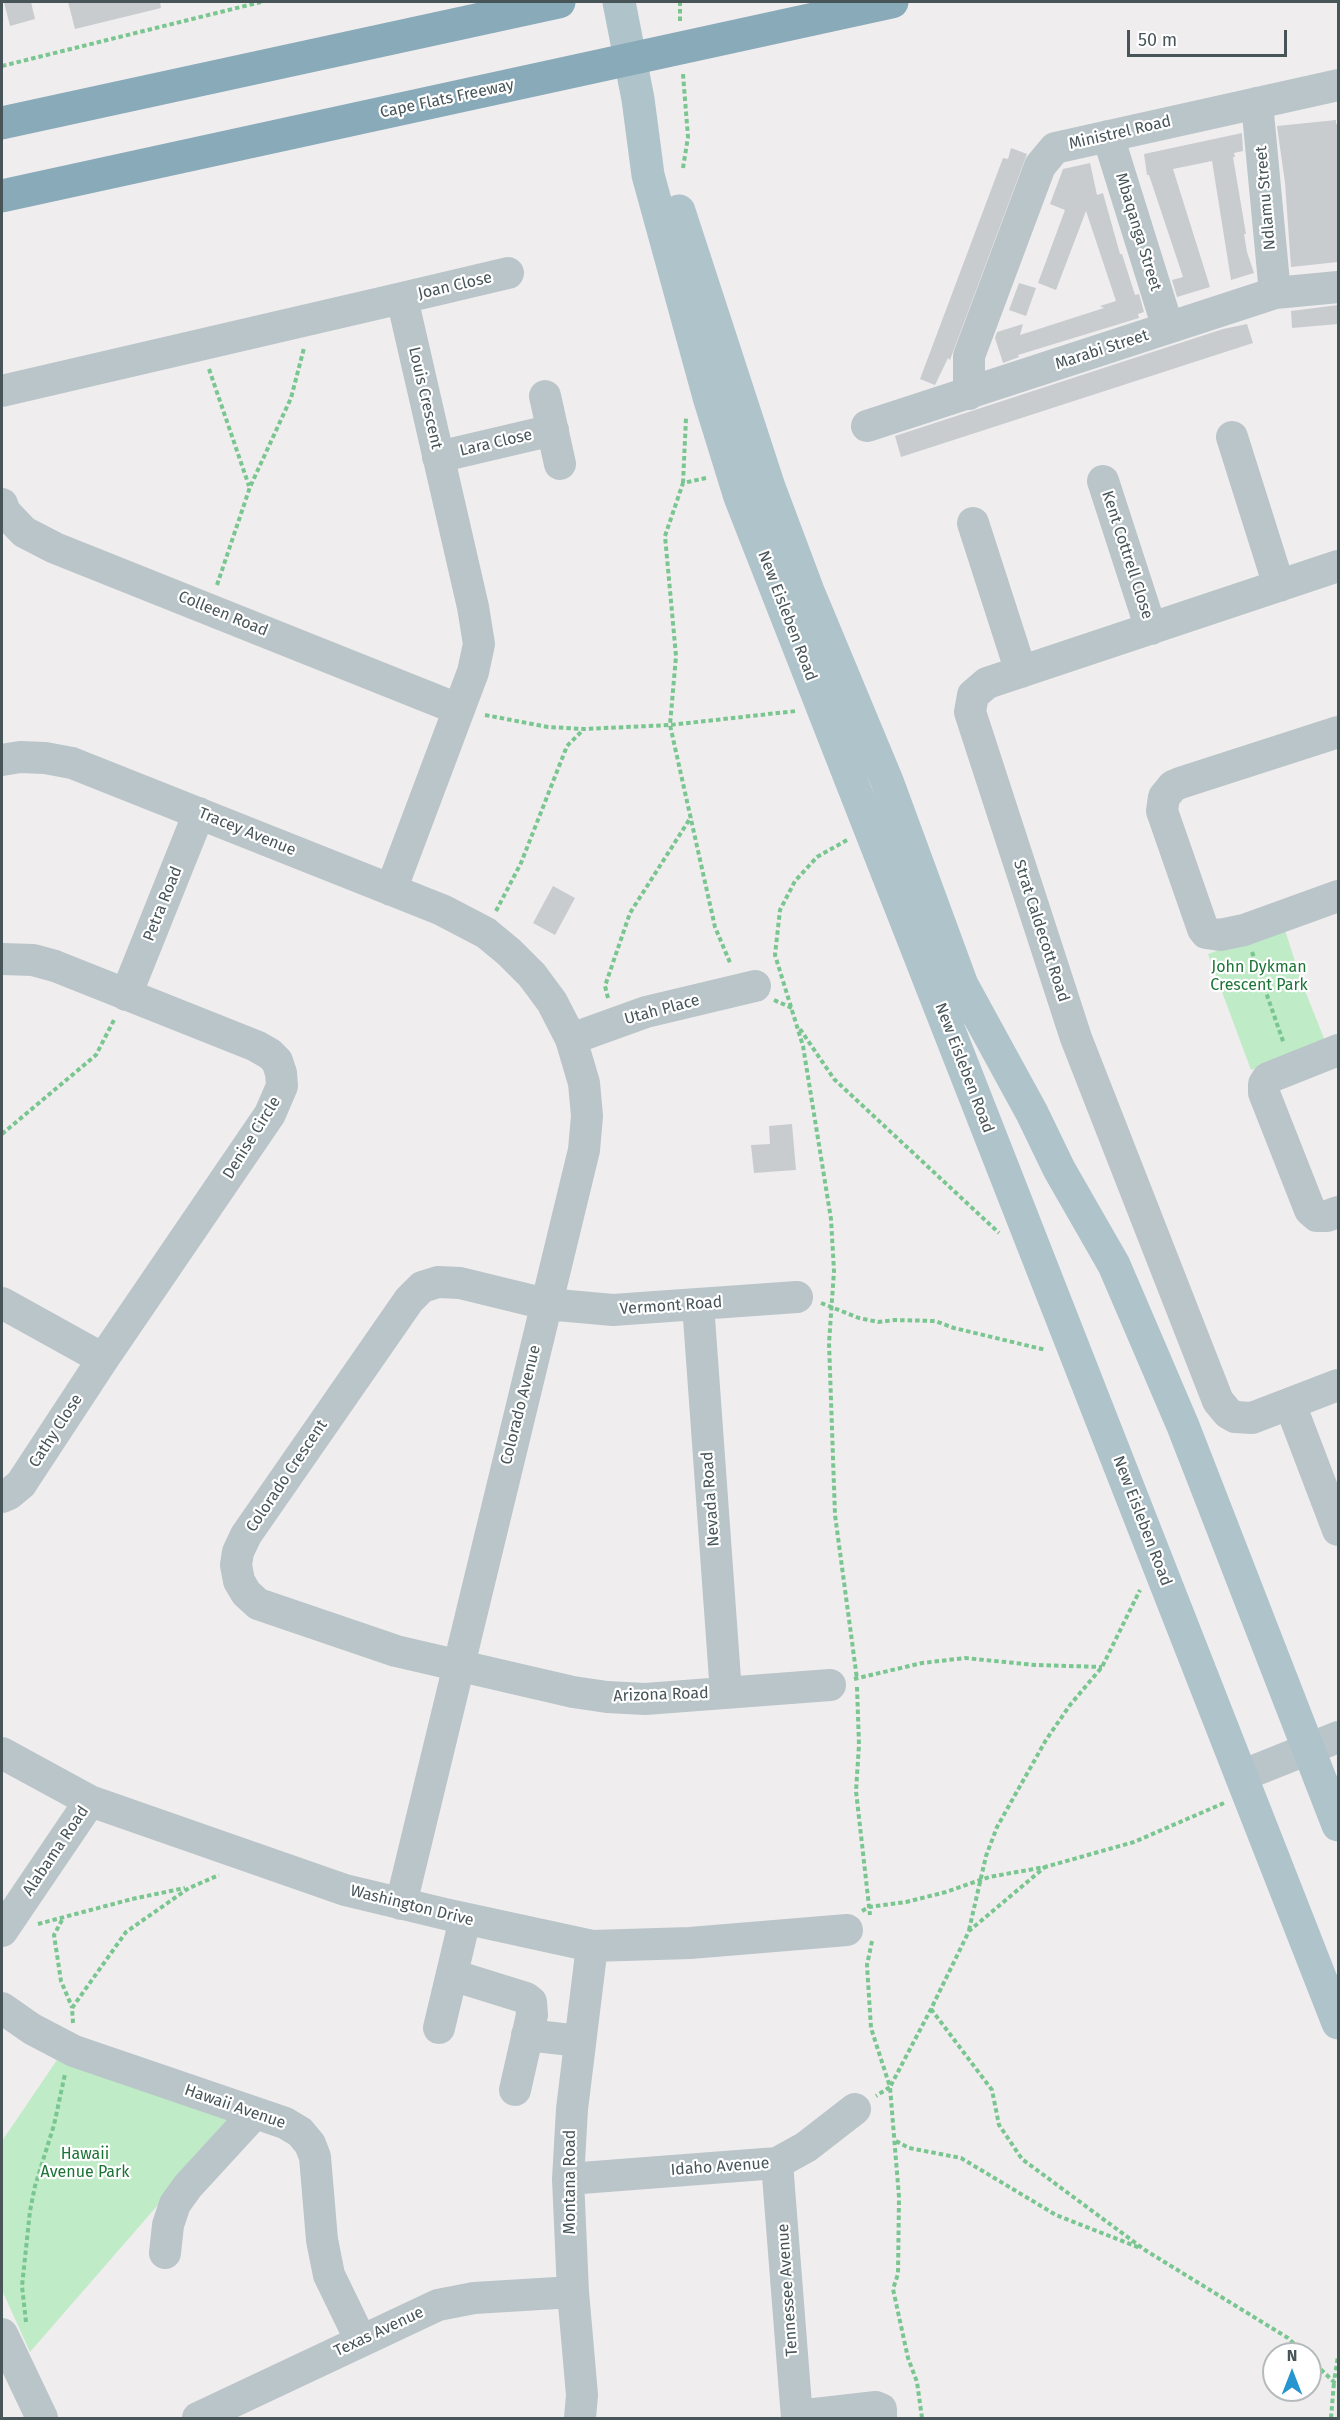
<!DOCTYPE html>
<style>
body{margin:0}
#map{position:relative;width:1340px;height:2420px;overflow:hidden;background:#f0edee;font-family:"Fira Sans",sans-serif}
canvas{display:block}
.frame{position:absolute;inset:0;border:3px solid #475559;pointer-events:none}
.north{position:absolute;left:1262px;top:2342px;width:60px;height:60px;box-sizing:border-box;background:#fff;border:2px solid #b5bbbd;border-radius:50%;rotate:0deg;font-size:16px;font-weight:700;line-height:24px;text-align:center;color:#475559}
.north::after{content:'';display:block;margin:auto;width:21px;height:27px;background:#2795d0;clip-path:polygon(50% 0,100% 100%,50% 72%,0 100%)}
.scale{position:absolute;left:1127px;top:30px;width:160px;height:27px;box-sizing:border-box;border:3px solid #475559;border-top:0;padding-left:8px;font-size:18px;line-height:21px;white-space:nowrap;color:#475559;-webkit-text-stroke:4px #fff;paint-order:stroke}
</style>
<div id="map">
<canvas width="1340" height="2420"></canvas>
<div class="frame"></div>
<div class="north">N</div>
<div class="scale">50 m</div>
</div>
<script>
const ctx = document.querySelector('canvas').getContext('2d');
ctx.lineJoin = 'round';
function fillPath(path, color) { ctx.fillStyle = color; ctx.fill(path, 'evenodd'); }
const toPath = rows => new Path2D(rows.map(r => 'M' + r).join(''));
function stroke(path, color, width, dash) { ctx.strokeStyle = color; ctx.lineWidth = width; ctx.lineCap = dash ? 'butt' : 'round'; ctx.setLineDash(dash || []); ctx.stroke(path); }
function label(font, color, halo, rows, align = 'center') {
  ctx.font = font + ' "Fira Sans",sans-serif'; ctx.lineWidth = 4.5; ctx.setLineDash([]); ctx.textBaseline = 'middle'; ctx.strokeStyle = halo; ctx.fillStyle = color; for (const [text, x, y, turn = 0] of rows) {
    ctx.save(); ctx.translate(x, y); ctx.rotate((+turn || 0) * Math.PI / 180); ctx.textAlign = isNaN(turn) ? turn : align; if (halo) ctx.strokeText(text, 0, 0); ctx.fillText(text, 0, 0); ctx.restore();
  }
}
fillPath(toPath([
 [1284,927,1302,983,1325,1041,1251,1070,1208,954],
 [57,2060,231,2121,30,2352,2,2290,2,2141]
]), '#bfebc6');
fillPath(toPath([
 [4,2,31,2,35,19,10,26],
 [68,2,160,2,161,8,75,29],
 [1336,120,1336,124,1338,124,1338,262,1291,267,1285,183,1277,126],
 [1242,133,1243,151,1234,153,1235,157,1233,157,1246,234,1244,234,1247,252,1254,273,1231,280,1212,161,1173,169,1210,287,1177,297,1172,280,1183,277,1149,175,1147,175,1144,154],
 [1011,148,1027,154,950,360,948,358,935,385,920,379,1003,158,1008,159],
 [1090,163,1097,195,1103,193,1120,254,1122,254,1135,295,1139,294,1144,312,1138,314,1139,318,1018,355,1019,357,1003,363,995,338,997,332,1023,324,1020,335,1104,308,1100,306,1116,301,1086,211,1056,290,1038,283,1065,210,1050,204,1063,169],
 [1019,283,1036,288,1026,316,1009,310],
 [1338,305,1338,324,1292,328,1291,311],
 [1247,324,1253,343,901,457,895,436,1223,329],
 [553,886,575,898,555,935,533,923],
 [792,1124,796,1170,754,1173,751,1145,770,1144,769,1126]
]), '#c8cccf');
stroke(toPath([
 [680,21,680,2],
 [2,66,261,2],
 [683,168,688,137,683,74],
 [209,369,249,486],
 [706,478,683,483,665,536,676,656,670,725,715,927,731,965],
 [683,483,686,418],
 [217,585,250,487,291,398,304,348],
 [485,715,548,727,584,729,670,725,796,711],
 [847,840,817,857,795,881,780,910,775,955,803,1046,831,1219,834,1271,829,1343,835,1515,857,1679],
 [496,911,521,863,567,746,583,730],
 [1252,952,1284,1044],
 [608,998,605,986,630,913,691,817],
 [774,1000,792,1008],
 [800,1029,834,1079,999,1233],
 [2,1134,96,1055,115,1018],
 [821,1303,859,1318,878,1322,895,1320,935,1321,954,1328,1046,1350],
 [854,1679,922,1663,965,1658,1035,1665,1102,1667],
 [857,1687,859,1745,856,1791,870,1915],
 [862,1911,869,1907,906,1902,946,1892,989,1877,1045,1867,1134,1842,1224,1803],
 [62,1920,54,1935,61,1981,72,2007],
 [38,1924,132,1899,185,1888],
 [969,1930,986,1856,997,1827,1046,1740,1070,1705,1102,1667,1140,1590],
 [872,1941,867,1965,871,2028,890,2087,876,2096],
 [931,2009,992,2090,999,2125,1022,2159,1145,2250,1288,2338,1305,2354],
 [73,2023,72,2008,126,1932,189,1888,219,1875],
 [896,2141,909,2148,961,2158,1056,2215,1140,2248],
 [26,2322,22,2286,30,2211,35,2186,54,2125,65,2074],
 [1310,2359,1334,2382,1338,2356],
 [922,2418,917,2382,908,2358,893,2289,898,2274,899,2197,890,2087,931,2009,969,1931,1045,1867],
 [1331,2418,1334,2382]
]), '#7ac690', 4, [4.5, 3]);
stroke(toPath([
 [1257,103,1275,293],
 [1108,136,1168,328],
 [402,298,508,273],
 [2,391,402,298,473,607,479,644,473,672,391,890],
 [969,394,969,356,1040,166,1055,148,1338,85],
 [545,396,560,464],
 [867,426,1275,293,1338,287],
 [1232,437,1279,586],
 [438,457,553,430],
 [1103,481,1151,629],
 [2,504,5,512,24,532,55,548,458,709],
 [973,523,1021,672],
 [1338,566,987,683,973,695,970,712,1076,1038,1218,1401,1228,1413,1235,1417,1252,1418,1338,1385],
 [1338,732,1180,783,1173,786,1164,797,1162,811,1203,929,1206,933,1220,935,1244,930,1338,896],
 [2,760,20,757,45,758,72,763,442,910,486,933,509,952,532,975,552,1002,571,1039,584,1083,587,1116,584,1150,401,1904],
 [2,959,33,960,55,966,256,1046,270,1054,277,1061,281,1073,282,1086,270,1114,103,1359,21,1484,9,1494,2,1497],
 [126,995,199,813],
 [571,1039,646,1012,755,986],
 [1338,1050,1268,1078,1264,1084,1264,1093,1310,1210,1317,1216,1327,1216,1338,1212],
 [797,1297,613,1310,546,1304,460,1283,438,1282,422,1287,409,1300,246,1535,238,1552,236,1565,239,1581,246,1593,258,1604,396,1651,573,1692,607,1697,645,1699,830,1685],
 [2,1303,103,1359],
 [698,1304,726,1693],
 [1290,1404,1338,1530],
 [2,1753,90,1801,345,1890,445,1914,592,1946,690,1943,847,1930],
 [1241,1776,1338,1737],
 [2,1931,90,1801],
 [452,1975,526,1998,531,2002,532,2015,515,2090],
 [2,2008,32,2029,74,2051,285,2123,300,2132,310,2144,315,2157,322,2240,329,2275,361,2341],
 [439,2028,465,1919],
 [527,2035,580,2041],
 [777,2163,797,2418],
 [568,2179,777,2163,806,2147,855,2109],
 [165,2253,168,2225,175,2204,188,2186,255,2113],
 [2,2334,42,2418],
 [797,2416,876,2407,881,2409,881,2418],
 [198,2418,438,2305,474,2298,573,2292],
 [580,2418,582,2395,573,2292,568,2179,572,2109,592,1946]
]), '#bac5c9', 32);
stroke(toPath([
 [619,2,638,99,648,175,709,397,740,497,1338,2023],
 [679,211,769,487,808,591,887,781,962,985,1032,1113,1059,1169,1114,1265,1183,1426,1338,1825]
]), '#afc3ca', 33);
stroke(toPath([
 [2,123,559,2],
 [2,196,892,2]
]), '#89aab9', 33);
label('16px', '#475559', '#fff', [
 ["Cape Flats Freeway",447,99,-12],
 ["Ministrel Road",1120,133,-13],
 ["Ndlamu Street",1266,198,-95],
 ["Mbaqanga Street",1138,232,73],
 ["Joan Close",455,286,-13],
 ["Marabi Street",1102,350,-18],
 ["Louis Crescent",425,398,77],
 ["Lara Close",496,443,-13],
 ["Kent Cottrell Close",1127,555,72],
 ["Colleen Road",223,614,22],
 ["New Eisleben Road",787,616,69],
 ["Tracey Avenue",247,832,22],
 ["Petra Road",163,904,-68],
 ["Strat Caldecott Road",1041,931,72],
 ["Utah Place",662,1010,-15],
 ["New Eisleben Road",964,1068,69],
 ["Denise Circle",252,1138,-58],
 ["Vermont Road",671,1306,-4],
 ["Colorado Avenue",521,1405,-76],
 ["Cathy Close",56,1431,-57],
 ["Colorado Crescent",287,1476,-56],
 ["Nevada Road",711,1499,-94],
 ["New Eisleben Road",1142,1521,69],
 ["Arizona Road",661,1695,-2],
 ["Alabama Road",56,1851,-56],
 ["Washington Drive",412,1906,14],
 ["Hawaii Avenue",235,2107,19],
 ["Idaho Avenue",720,2167,-4],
 ["Montana Road",571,2182,-90],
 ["Tennessee Avenue",788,2290,-94],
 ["Texas Avenue",379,2332,-25]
]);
label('16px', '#1e7437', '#fff', [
 ["John Dykman",1259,968],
 ["Crescent Park",1259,986],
 ["Hawaii",85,2155],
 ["Avenue Park",85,2173]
]);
</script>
